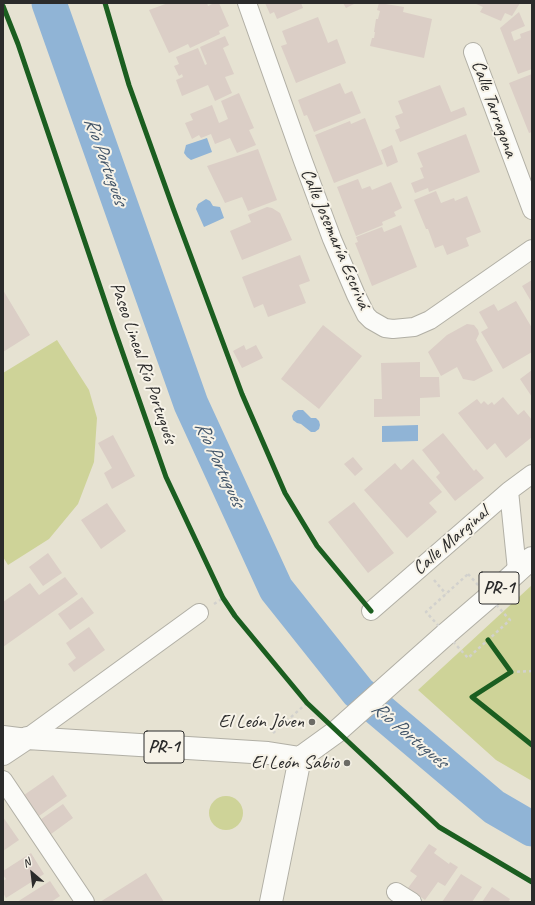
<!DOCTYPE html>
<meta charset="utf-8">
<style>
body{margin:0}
#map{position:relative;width:535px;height:905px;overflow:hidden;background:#e6e2d2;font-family:Caveat,sans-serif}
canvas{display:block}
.frame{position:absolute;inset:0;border:4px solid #2b2b2b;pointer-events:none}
.north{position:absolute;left:12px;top:853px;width:40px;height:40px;-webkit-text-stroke:3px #f7f3e8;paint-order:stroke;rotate:332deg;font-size:11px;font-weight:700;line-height:16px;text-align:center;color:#2b2b2b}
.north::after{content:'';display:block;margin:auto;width:14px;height:18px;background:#2b2b2b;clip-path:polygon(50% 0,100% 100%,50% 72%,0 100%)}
</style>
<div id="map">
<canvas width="535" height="905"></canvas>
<div class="frame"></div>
<div class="north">N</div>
</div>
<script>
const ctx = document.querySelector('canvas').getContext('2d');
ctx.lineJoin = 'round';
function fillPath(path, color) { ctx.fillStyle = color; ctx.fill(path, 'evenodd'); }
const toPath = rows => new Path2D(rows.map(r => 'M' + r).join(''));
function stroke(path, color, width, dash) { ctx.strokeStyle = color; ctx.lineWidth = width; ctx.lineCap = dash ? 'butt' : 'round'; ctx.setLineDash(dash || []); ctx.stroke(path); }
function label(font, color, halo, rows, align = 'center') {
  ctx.font = font + ' Caveat,sans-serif'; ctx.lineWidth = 4; ctx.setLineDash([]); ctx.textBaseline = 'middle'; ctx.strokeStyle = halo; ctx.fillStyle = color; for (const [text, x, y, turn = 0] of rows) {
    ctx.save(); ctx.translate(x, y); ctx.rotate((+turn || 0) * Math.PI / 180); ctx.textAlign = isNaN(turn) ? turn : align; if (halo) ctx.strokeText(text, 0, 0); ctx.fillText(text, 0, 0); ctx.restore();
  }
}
fillPath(toPath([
 [57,340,89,390,97,418,94,462,78,504,49,539,8,565,3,557,3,373],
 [532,585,532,781,496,760,418,690],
 '209 813a17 17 0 1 1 34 0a17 17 0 1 1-34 0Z'
]), '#ced398');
fillPath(toPath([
 [207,138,212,152,191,160,187,157,184,153,186,145],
 [206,199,210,201,213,206,220,207,224,218,204,227,196,209,198,204],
 [298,410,303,410,311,418,316,418,319,421,320,425,319,429,315,432,311,432,301,424,297,423,293,420,292,416,294,412],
 [418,425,418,441,382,442,382,426]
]), '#90b4d6');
stroke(toPath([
 [49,3,191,404,276,589,358,692,494,807,532,829]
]), '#90b4d6', 35);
fillPath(toPath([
 [168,3,186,3,187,4,189,3,207,3,208,6,214,3,219,3,229,26,219,31,220,34,190,48,188,44,169,53,149,10],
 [265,3,301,3,303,8,277,19,274,12,270,14],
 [343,3,356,3,346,8],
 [379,3,404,7,403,12,432,19,424,58,370,46,372,38,374,38,375,32,374,32,376,19,378,19,380,11,377,10],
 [474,3,520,3,512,16,505,13,501,21,480,12,483,7],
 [519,12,525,26,511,32,514,41,521,38,520,34,531,30,532,32,532,69,518,74,500,28],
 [318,17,328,43,337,39,346,63,296,83,281,46,287,44,282,31],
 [225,36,229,45,223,48,234,74,225,77,232,93,215,101,208,85,182,96,176,80,183,77,182,74,179,76,174,66,179,64,176,57,198,48,205,65,207,64,200,47],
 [532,74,532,132,529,133,509,83],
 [340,83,345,94,352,91,361,113,314,132,307,115,304,116,298,100],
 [440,85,451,112,464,107,467,115,400,142,395,130,400,128,395,116,403,113,398,101],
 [239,93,254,128,249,130,256,145,237,153,230,138,215,144,211,134,201,138,199,135,192,139,185,123,193,120,190,114,212,105,219,123,228,119,221,101],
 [365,118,383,164,334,183,315,135,350,121,351,124],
 [466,134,480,172,429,192,428,188,415,193,411,183,424,178,420,168,423,167,417,153],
 [392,145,398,162,387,167,381,150],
 [258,149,277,200,248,211,242,197,225,203,207,166],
 [358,179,362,189,370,186,372,190,391,182,402,208,394,212,396,216,382,222,383,225,356,236,337,187],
 [436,191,441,203,454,198,455,201,467,196,481,232,466,238,469,246,447,255,443,245,435,248,428,229,426,229,414,200],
 [267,207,272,208,280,213,292,240,242,260,230,231,251,222,248,215],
 [401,225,417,267,372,286,355,243,358,242,356,237,382,227,384,232],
 [300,255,310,281,299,285,306,303,268,317,263,304,254,308,242,277],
 [532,280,532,303,522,286],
 [3,290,30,335,3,352],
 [516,301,532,328,532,352,503,369,481,332,488,328,479,312,494,304,498,311],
 [467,324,474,325,478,330,479,334,476,340,493,371,474,381,463,379,457,367,441,376,428,352,447,335],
 [323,325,362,356,319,409,281,379],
 [244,345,246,350,256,345,263,358,242,368,233,351],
 [420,362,420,377,439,377,440,397,420,398,420,416,374,417,374,399,382,399,381,363],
 [532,370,532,397,520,379],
 [503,397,518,415,524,410,532,420,532,437,506,458,495,443,487,450,458,413,477,399,481,404,484,401,488,405,492,402,494,405],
 [443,433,474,471,476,469,484,478,455,501,436,477,440,473,422,450],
 [113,435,135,476,112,489,104,473,112,468,98,443],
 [353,457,363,469,355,476,344,464],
 [413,459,442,492,429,503,437,512,407,538,364,490,395,463,401,470],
 [354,502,394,553,368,573,328,522],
 [107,503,126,531,101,549,81,520],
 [48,553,62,573,43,586,29,567],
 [65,577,78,594,3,647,3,602,30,583,39,595],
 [82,597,94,613,70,630,58,614],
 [89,627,105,650,74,672,68,664,76,658,66,643],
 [53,775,67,796,39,816,24,795],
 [63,804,73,818,47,837,37,822],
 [3,817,19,840,3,851],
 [429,844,437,849,434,853,449,864,450,862,458,867,445,886,438,882,425,900,408,888,417,876,410,871],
 [31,853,44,874,6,898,3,893,3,881,6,879,3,875,3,871],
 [146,873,164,902,100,902],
 [461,874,482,887,472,902,442,902],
 [50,881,60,896,51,902,17,902],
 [492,887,510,899,508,902,482,902]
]), '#dbcec6');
const street = toPath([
 [247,3,303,161,332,239,356,295,366,315,371,320,385,328,393,329,414,327,430,320,532,249],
 [473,52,532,210],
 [509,491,517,570],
 [371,611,509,491,532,474],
 [3,735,27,738,199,613],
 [3,780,85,902],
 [396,892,412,902]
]);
const primary = toPath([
 [3,754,27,738,268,753,300,758],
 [271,902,300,758,336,732,446,634,489,597,532,558]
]);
stroke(street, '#b1afa5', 20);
stroke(primary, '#b1afa5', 24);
stroke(toPath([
 [468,574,510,620,468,658,426,612,468,574],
 [434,580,446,594],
 [214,604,223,598],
 [511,672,532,671],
 [273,733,307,703]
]), '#d2d1cd', 2.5, [3, 3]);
stroke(street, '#fbfbf8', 18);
stroke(primary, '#fbfbf8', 22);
stroke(toPath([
 [105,3,129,85,173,208,242,394,285,493,317,546,371,611],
 [3,6,18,44,114,328,166,477,223,598,235,616,307,703,439,827,532,882],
 [488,640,511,672,472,697,532,745]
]), '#1b5e20', 5);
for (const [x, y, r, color] of [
 [312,722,4,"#6c6b65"],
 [347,763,4,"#6c6b65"]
]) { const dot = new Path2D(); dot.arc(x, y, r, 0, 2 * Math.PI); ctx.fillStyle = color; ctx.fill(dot); stroke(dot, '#f7f3e8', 1.5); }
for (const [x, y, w] of [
 [499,588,40],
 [164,747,40]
]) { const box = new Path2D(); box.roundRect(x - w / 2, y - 16, w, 32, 3); ctx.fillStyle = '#f7f3e8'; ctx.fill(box); stroke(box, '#2b2b2b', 1); }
label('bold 18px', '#2b2b2b', null, [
 ["PR-1",499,588],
 ["PR-1",164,747]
]);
label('19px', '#2b2b2b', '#f7f3e8', [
 ["Calle Tarragona",494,109,70],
 ["Calle Josemaría Escrivá",335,239,67],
 ["Paseo Lineal Río Portugués",143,363,71],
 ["Calle Marginal",451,541,-41]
]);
label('19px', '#2b2b2b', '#f7f3e8', [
 ["El León Jóven",304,722],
 ["El León Sabio",339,763]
], 'right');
label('italic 20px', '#415468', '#f7f3e8', [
 ["Río Portugués",105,161,70],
 ["Río Portugués",219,464,65],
 ["Río Portugués",409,735,40]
]);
</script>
